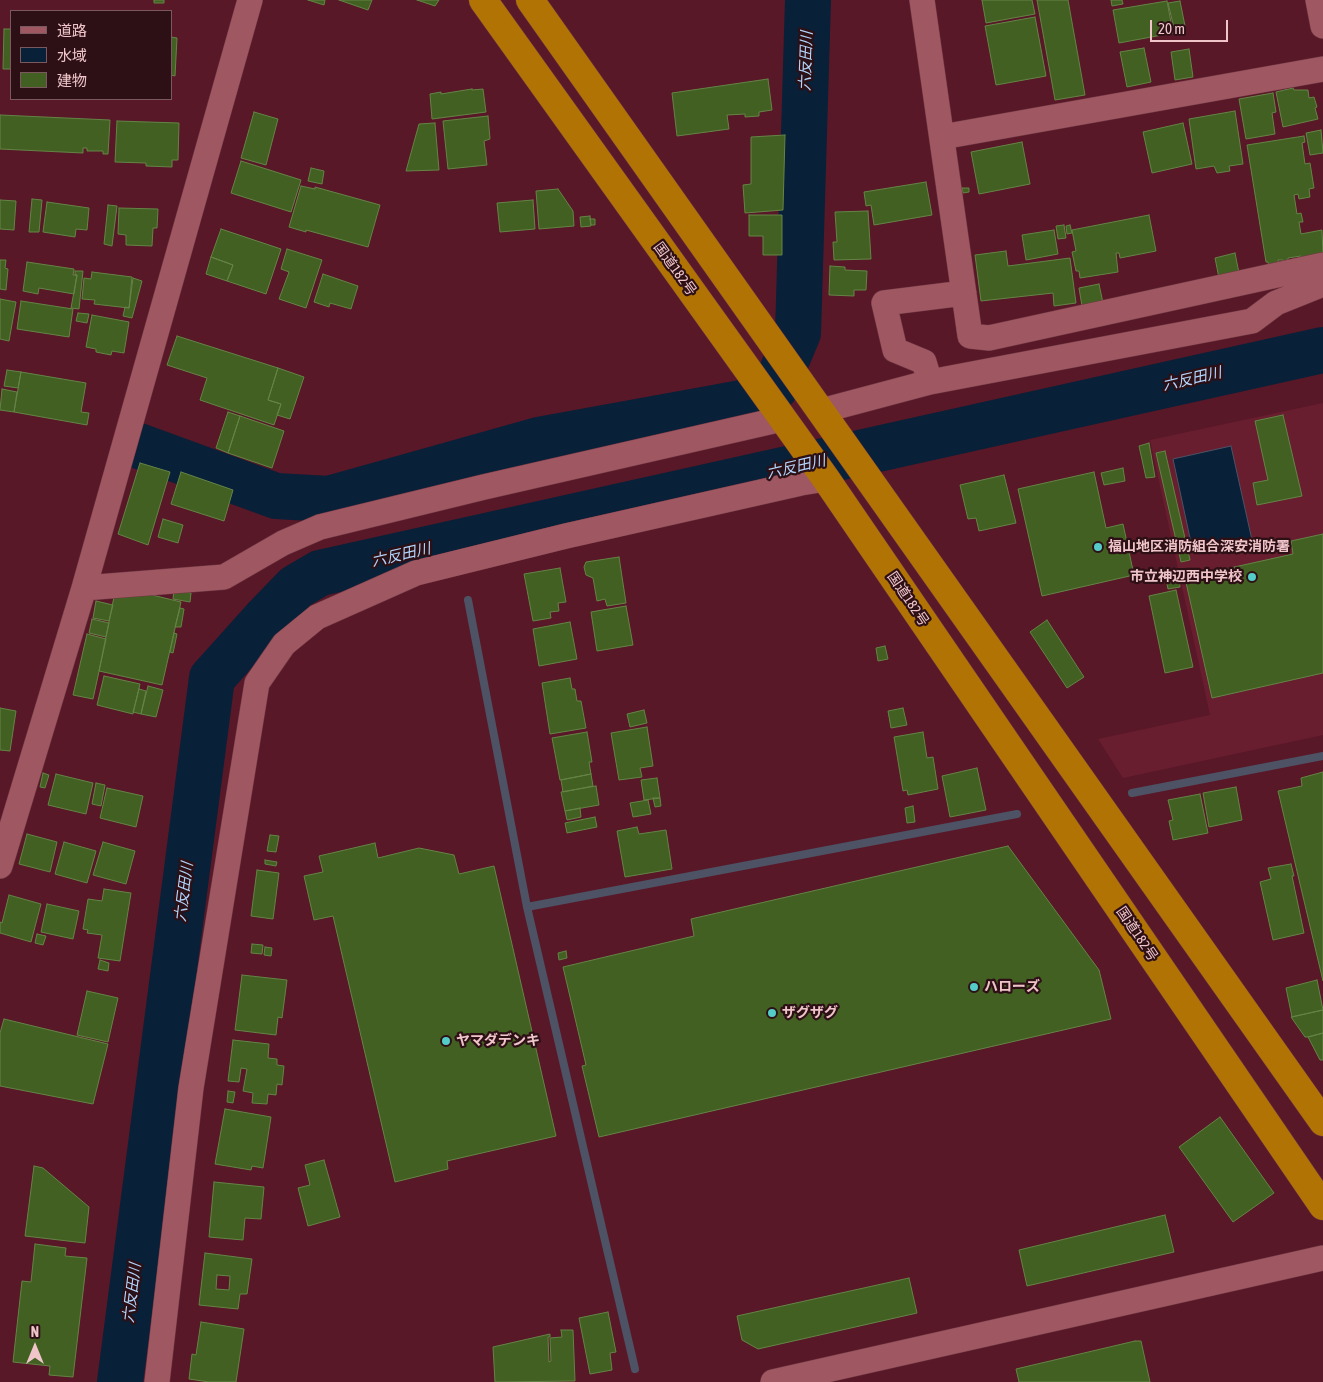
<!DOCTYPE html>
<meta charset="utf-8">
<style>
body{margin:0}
#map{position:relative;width:1323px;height:1382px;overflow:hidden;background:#591827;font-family:"Asap Condensed","Noto Sans JP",sans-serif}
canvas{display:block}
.legend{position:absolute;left:10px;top:10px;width:162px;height:90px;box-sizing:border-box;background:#2d1015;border:1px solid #7b585d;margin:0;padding:6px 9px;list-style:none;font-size:15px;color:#efc5ca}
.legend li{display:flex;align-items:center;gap:10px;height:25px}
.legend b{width:25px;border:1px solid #7b585d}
.north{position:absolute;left:10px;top:1322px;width:50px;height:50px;-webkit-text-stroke:4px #2d1015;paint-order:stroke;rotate:0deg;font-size:14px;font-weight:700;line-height:20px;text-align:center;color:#efc5ca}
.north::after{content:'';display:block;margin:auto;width:18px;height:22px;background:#efc5ca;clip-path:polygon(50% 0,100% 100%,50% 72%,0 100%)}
.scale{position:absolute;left:1150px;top:20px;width:78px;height:22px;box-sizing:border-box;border:2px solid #efc5ca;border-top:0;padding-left:6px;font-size:15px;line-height:18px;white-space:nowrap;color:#efc5ca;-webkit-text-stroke:4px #2d1015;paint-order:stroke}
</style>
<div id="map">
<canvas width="1323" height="1382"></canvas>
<ul class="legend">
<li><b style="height:6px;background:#9f5762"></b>道路</li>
<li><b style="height:14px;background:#082038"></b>水域</li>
<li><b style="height:14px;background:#436023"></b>建物</li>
</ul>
<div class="north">N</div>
<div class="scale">20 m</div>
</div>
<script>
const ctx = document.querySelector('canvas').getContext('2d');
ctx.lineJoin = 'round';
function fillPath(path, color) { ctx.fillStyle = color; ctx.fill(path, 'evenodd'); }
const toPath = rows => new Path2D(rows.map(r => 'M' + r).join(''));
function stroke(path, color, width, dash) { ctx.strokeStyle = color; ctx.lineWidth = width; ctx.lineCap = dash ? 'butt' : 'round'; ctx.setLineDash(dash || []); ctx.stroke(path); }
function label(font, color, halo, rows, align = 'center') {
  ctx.font = font + ' "Asap Condensed","Noto Sans JP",sans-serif'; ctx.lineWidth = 4.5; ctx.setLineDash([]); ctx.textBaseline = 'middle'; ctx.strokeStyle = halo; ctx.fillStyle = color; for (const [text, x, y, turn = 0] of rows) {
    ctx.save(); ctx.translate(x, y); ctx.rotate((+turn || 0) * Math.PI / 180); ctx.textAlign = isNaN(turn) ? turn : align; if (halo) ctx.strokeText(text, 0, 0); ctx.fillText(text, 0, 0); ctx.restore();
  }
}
fillPath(toPath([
 [1323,403,1323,735,1123,778,1098,739,1210,715,1150,440]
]), '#681e2f');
const water = toPath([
 [1231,446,1252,540,1193,552,1173,459,1231,446]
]);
fillPath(water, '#082038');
stroke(water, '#4d5264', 1);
stroke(toPath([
 [443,467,446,481],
 [468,600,527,907],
 [1132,793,1323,756],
 [635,1369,527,907,1017,814]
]), '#4d5264', 8);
stroke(toPath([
 [139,446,276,496,329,499,539,440,742,403,775,388,798,333,808,0],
 [120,1382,212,678,265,619,296,587,320,573,1323,350]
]), '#082038', 46);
const building = toPath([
 [154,0,164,0,164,3,154,3,154,0],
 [308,0,325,0,324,5,308,0],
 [339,0,372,0,368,10,339,0],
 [417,0,439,0,435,6,417,0],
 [982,0,1032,0,1035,14,986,23,982,0],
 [1037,0,1068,0,1085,95,1055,100,1037,0],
 [1111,0,1122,0,1123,4,1112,6,1111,0],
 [1167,1,1173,33,1119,43,1113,10,1167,1],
 [1180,1,1185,26,1174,28,1168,3,1180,1],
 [1035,17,1046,76,996,85,985,26,1035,17],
 [4,29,11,29,11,69,3,69,4,29],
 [171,37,177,38,175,76,171,75,171,37],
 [1144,48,1151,82,1127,87,1120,52,1144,48],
 [1189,49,1193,77,1175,80,1171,52,1189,49],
 [768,79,772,110,759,112,759,116,745,117,745,114,727,115,729,129,677,136,672,93,768,79],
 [1293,88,1294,90,1308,90,1309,98,1314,97,1317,107,1315,108,1318,119,1283,127,1276,92,1293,88],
 [472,89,472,90,483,89,486,112,432,119,430,94,441,92,441,94,472,89],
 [1273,93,1276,112,1272,113,1275,134,1246,139,1239,99,1273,93],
 [1235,111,1243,164,1229,166,1230,171,1217,173,1214,166,1196,169,1189,119,1235,111],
 [254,112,278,119,266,165,241,158,254,112],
 [0,115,110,120,108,154,103,154,103,151,87,151,87,148,83,148,83,153,0,149,0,115],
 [488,116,490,139,484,141,487,165,448,169,443,121,488,116],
 [117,121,179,123,178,160,172,160,172,167,146,166,146,163,115,162,117,121],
 [435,123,439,170,406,171,419,124,435,123],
 [1183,123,1192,164,1152,173,1143,132,1183,123],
 [1321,130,1323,153,1310,155,1306,133,1321,130],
 [785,135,783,210,745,213,743,185,751,184,751,137,785,135],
 [1304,136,1305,142,1302,143,1305,164,1310,163,1314,188,1309,189,1310,197,1299,199,1298,194,1294,195,1297,214,1301,213,1303,222,1299,222,1301,234,1322,230,1323,256,1302,260,1301,256,1288,258,1288,260,1283,261,1283,260,1278,260,1279,265,1269,266,1268,262,1266,262,1247,145,1304,136],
 [1022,142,1030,184,979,194,971,152,1022,142],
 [241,161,301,180,291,212,231,193,241,161],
 [311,168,324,171,322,184,308,181,311,168],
 [926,182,932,215,874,225,871,205,866,206,864,192,926,182],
 [301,186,315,189,315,187,380,205,368,247,306,230,306,232,289,227,301,186],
 [962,188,969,188,969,192,963,193,962,188],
 [558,189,573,211,574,226,539,229,536,191,558,189],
 [32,199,42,200,39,232,29,232,32,199],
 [0,200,16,201,14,230,0,229,0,200],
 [533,200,535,229,500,232,497,203,533,200],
 [47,202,89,208,87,230,76,229,75,237,43,232,47,202],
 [108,205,117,206,112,246,104,244,108,205],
 [119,208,158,209,157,228,153,228,152,246,126,245,126,235,118,234,119,208],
 [868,211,871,259,834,260,833,242,837,242,835,212,868,211],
 [749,215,782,215,782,255,763,255,763,236,749,236,749,215],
 [1149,215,1156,251,1120,258,1119,253,1116,253,1118,272,1080,278,1079,271,1076,271,1072,252,1076,251,1072,230,1149,215],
 [590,216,591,226,581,227,580,217,590,216],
 [590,219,595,219,595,225,591,225,590,219],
 [1064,225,1066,238,1058,239,1056,226,1064,225],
 [1070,225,1072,233,1067,234,1066,226,1070,225],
 [221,229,281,249,266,294,227,281,233,265,211,257,221,229],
 [1054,230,1058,254,1026,260,1022,235,1054,230],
 [287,249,322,260,306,308,279,299,289,272,281,269,287,249],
 [1006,251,1008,266,1070,258,1076,303,1054,306,1053,293,981,301,975,255,1006,251],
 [1235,253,1239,273,1219,278,1215,258,1235,253],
 [211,257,233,265,227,281,206,274,211,257],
 [0,260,6,260,5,268,8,269,6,290,0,289,0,260],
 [27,262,74,269,73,275,77,275,74,294,39,288,38,294,23,291,27,262],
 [830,266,845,267,845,270,867,271,866,290,854,290,854,296,829,295,830,266],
 [75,271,83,271,79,309,71,308,77,275,75,275,75,271],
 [92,272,132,277,129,308,94,304,95,300,82,299,84,278,91,279,92,272],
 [323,274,358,286,351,309,330,303,329,307,314,302,323,274],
 [133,278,142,281,132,318,123,316,125,307,129,308,133,278],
 [1099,284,1103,303,1082,306,1079,288,1099,284],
 [0,299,16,302,9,341,0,339,0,299],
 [21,301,73,309,69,337,17,329,21,301],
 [78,313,89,314,87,323,76,321,78,313],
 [92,315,129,322,124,353,112,351,111,355,96,352,96,349,86,347,92,315],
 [177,336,278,368,268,400,281,404,274,425,200,400,207,378,167,365,177,336],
 [278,368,304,377,290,419,277,415,281,404,268,400,278,368],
 [7,370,21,372,18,388,4,386,7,370],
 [21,372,86,383,81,412,89,413,87,425,14,412,21,372],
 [2,389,17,392,14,412,0,410,2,389],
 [228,412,240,416,228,453,216,448,228,412],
 [1283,415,1302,496,1257,505,1253,483,1268,480,1255,421,1283,415],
 [240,416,284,431,272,468,228,453,240,416],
 [1149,443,1155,477,1146,478,1139,446,1149,443],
 [1165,451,1190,560,1181,562,1156,453,1165,451],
 [140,463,170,472,148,545,118,534,140,463],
 [1123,468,1125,481,1104,485,1101,473,1123,468],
 [181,472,233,490,224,521,171,504,181,472],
 [1094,472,1106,528,1123,524,1134,575,1042,596,1018,489,1094,472],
 [1004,475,1016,523,979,531,976,518,968,519,960,485,1004,475],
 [163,519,183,525,178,543,158,537,163,519],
 [1323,534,1323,673,1212,698,1185,578,1293,554,1291,541,1323,534],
 [619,557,626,603,607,606,605,599,597,601,593,578,586,575,584,567,586,562,619,557],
 [560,568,566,602,558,603,559,611,550,612,551,618,533,621,524,574,560,568],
 [1179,576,1180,587,1168,589,1166,579,1179,576],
 [174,590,191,593,190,602,173,599,174,590],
 [1176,590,1193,667,1165,673,1149,596,1176,590],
 [148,594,181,602,162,685,99,671,114,597,148,594],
 [96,601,113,605,109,621,93,618,96,601],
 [626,606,633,645,597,651,591,612,626,606],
 [180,608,184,609,181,627,175,627,180,608],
 [92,619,109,623,106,637,89,633,92,619],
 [1047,620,1084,677,1067,688,1030,632,1047,620],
 [570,622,577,659,539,666,533,629,570,622],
 [174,633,177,634,173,653,170,652,174,633],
 [87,634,106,639,93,699,73,695,87,634],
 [885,646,888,659,878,661,876,648,885,646],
 [104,676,140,684,133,714,97,705,104,676],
 [570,678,572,689,575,689,577,701,581,701,586,728,550,734,542,683,570,678],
 [148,686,163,690,156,717,141,714,148,686],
 [139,689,146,691,141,714,133,712,139,689],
 [0,708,16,711,10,751,0,750,0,708],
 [903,708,907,725,891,728,888,711,903,708],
 [644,710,647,723,630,727,627,714,644,710],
 [647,727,653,766,640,768,642,777,619,780,611,733,647,727],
 [587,732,592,762,589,762,591,774,560,780,552,738,587,732],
 [923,732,927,758,933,757,938,789,908,795,907,790,903,791,894,737,923,732],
 [977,768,986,810,950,817,942,776,977,768],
 [1323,772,1323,981,1278,791,1302,786,1301,778,1323,772],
 [43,773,49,775,45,788,40,787,43,773],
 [56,774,93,783,86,814,48,805,56,774],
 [591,774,593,786,563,792,561,780,591,774],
 [657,778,660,798,644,800,641,780,657,778],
 [96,783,105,785,101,806,92,804,96,783],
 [596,786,599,805,565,811,561,792,596,786],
 [1236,787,1242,820,1209,827,1203,793,1236,787],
 [107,788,143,796,136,827,100,818,107,788],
 [1200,794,1208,833,1173,840,1169,821,1173,820,1168,800,1200,794],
 [653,798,660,798,661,806,655,807,653,798],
 [648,800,651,814,633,817,630,803,648,800],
 [913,806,915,822,907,823,905,808,913,806],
 [580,808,581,817,567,820,565,811,580,808],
 [595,817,597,827,567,833,565,823,595,817],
 [637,827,639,834,666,830,672,869,625,877,617,831,637,827],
 [27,834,57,842,50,872,19,864,27,834],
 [270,835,279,836,276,852,267,851,270,835],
 [64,842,96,851,87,883,55,874,64,842],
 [103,842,135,851,126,884,93,875,103,842],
 [375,843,378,858,419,848,454,855,459,874,494,866,556,1136,447,1161,448,1169,395,1182,333,916,314,920,304,876,323,872,319,856,375,843],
 [1008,846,1099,970,1111,1019,599,1137,582,1066,586,1065,563,967,694,936,691,919,1008,846],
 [265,860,277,862,276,866,265,864,265,860],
 [1291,864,1294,876,1292,876,1304,933,1273,940,1260,882,1271,879,1268,868,1291,864],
 [257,870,279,873,273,919,251,916,257,870],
 [104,889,131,893,120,961,98,958,102,935,87,933,88,930,83,929,88,899,102,901,104,889],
 [9,895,41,904,31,942,0,933,0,922,2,923,9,895],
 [47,904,79,911,73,939,41,932,47,904],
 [37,934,46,936,43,945,35,943,37,934],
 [252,944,263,945,262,954,251,953,252,944],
 [265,947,272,948,271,956,264,955,265,947],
 [566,951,567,958,559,960,558,953,566,951],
 [100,960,109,963,108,971,98,969,100,960],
 [242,975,287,980,282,1018,278,1017,276,1035,235,1030,242,975],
 [1317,980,1323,1010,1292,1017,1286,988,1317,980],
 [87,991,118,998,108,1042,77,1035,87,991],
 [1323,1010,1323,1033,1308,1037,1305,1037,1291,1017,1323,1010],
 [4,1019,108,1044,93,1104,0,1086,0,1033,4,1019],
 [1323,1033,1323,1060,1320,1060,1308,1037,1323,1033],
 [233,1040,269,1044,268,1058,277,1059,277,1065,284,1066,282,1085,277,1084,276,1095,268,1094,267,1104,252,1103,253,1093,243,1091,247,1069,241,1068,239,1082,228,1081,233,1040],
 [228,1091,235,1092,233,1103,227,1102,228,1091],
 [225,1109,271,1117,263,1168,252,1166,251,1170,215,1164,225,1109],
 [1220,1117,1274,1193,1233,1222,1179,1147,1220,1117],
 [324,1160,340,1217,308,1226,298,1188,310,1185,305,1165,324,1160],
 [34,1166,43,1168,89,1207,85,1243,25,1236,34,1166],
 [214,1182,264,1187,261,1219,245,1218,243,1240,209,1237,214,1182],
 [1165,1215,1174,1252,1027,1286,1019,1250,1165,1215],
 [35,1244,66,1248,65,1256,87,1258,73,1377,49,1375,50,1366,13,1362,22,1281,31,1282,35,1244],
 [205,1253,252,1259,247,1294,240,1294,238,1309,199,1305,205,1253],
 [217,1275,230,1276,229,1290,216,1289,217,1275],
 [909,1278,917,1313,758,1349,742,1340,737,1316,909,1278],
 [608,1312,616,1352,610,1353,612,1370,590,1374,579,1318,608,1312],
 [201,1322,244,1329,236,1382,209,1382,189,1379,192,1354,196,1355,201,1322],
 [561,1330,573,1330,575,1381,495,1382,493,1347,550,1334,550,1337,548,1337,549,1362,551,1361,550,1338,562,1337,561,1330],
 [1135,1341,1141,1341,1150,1382,1019,1382,1016,1369,1135,1341]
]);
fillPath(building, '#436023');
stroke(building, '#648446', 1);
const minor = toPath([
 [922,0,970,336,989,338,1323,265],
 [1318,0,1323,26],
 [942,137,1323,69],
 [930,382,924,362,895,350,884,303,964,293],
 [821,411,930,382,1252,321,1276,303,1323,284],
 [84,588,224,577,283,543,320,527,484,487,782,419],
 [0,866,84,588,250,0],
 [157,1382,191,1088,257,683,284,644,317,617,416,573,566,536,801,483,826,479],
 [773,1382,1323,1258]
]);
const highway = toPath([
 [483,0,826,479,1323,1206],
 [530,0,1323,1122]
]);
stroke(minor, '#6d3743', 26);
stroke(highway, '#6d3743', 29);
stroke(minor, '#9f5762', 25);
stroke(highway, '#b27305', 28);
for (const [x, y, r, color] of [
 [1098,547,5,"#54cdc8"],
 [1252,577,5,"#54cdc8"],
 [974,987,5,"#54cdc8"],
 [772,1013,5,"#54cdc8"],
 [446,1041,5,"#54cdc8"]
]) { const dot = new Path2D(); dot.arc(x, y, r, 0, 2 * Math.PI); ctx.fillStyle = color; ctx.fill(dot); stroke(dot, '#2d1015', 2); }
label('14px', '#efc5ca', '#2d1015', [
 ["国道182号",675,269,54],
 ["国道182号",908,599,56],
 ["国道182号",1137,934,56]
]);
label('bold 14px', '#efc5ca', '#2d1015', [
 ["福山地区消防組合深安消防署",1108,547],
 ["市立神辺西中学校",1242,577,"right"],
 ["ハローズ",984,987],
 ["ザグザグ",782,1013],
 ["ヤマダデンキ",456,1041]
], 'left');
label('italic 15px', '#b1d5fd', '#2d1015', [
 ["六反田川",806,61,-88],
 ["六反田川",1192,379,-13],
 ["六反田川",796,467,-13],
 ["六反田川",401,555,-13],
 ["六反田川",184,892,-83],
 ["六反田川",132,1293,-83]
]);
</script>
